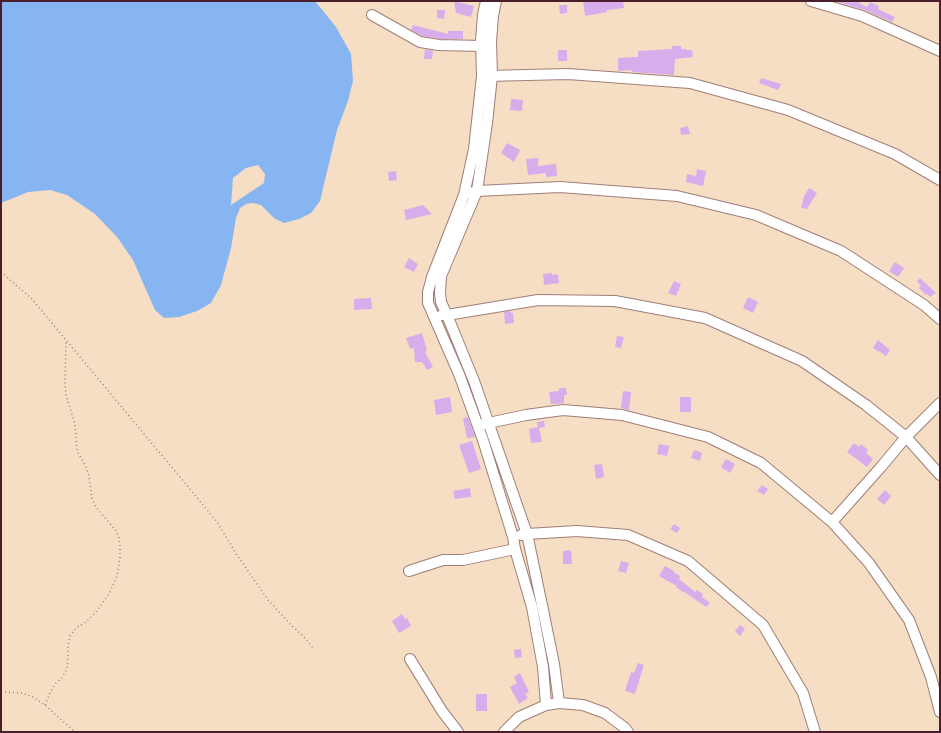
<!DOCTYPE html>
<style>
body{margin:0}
#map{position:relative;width:941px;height:733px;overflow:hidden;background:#f5dec4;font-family:"Shantell Sans",sans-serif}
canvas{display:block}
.frame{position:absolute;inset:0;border:2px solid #4a1f2b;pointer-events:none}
</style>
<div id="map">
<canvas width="941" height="733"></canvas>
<div class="frame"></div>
</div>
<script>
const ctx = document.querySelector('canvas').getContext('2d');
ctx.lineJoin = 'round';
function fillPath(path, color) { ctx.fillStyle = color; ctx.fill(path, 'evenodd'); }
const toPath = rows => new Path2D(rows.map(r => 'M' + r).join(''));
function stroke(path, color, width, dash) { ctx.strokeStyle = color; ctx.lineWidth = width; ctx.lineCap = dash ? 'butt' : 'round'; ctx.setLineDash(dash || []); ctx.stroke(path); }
fillPath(toPath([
 [1,1,315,1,336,27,351,54,353,81,348,101,337,130,320,201,311,213,299,219,284,223,274,218,261,205,253,203,246,204,240,208,236,218,231,248,221,285,211,303,197,311,179,317,164,318,155,310,133,260,117,237,95,214,67,195,50,190,28,192,1,203],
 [258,165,265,174,264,183,231,205,233,178,246,168]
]), '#86b5f1');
fillPath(toPath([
 [454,1,474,6,471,17,456,13],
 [583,1,623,1,624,8,607,10,607,12,585,16],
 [834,1,859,1,858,2,867,7,870,2,879,6,878,9,895,17,892,22,865,10],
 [559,5,567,5,567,13,560,14],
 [437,10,445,10,444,19,437,18],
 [413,25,448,34,448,31,463,31,463,39,440,39,422,36,411,30],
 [672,46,681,46,681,49,686,49,686,50,692,50,693,57,675,59,674,75,632,72,632,70,618,71,618,58,638,57,638,51,672,49],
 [425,49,433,51,432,59,424,59],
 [558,50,567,50,567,61,558,61],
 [761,78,781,84,778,90,759,83],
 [511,99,523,100,522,111,510,110],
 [688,126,690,134,681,135,680,128],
 [507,143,520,150,514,162,501,153],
 [538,158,538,166,556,164,557,176,546,177,546,173,528,175,526,159],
 [697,169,706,171,703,186,686,182,687,174,696,176],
 [396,171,397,180,389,181,388,172],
 [809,188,817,193,807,209,801,208,804,196],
 [423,205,432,214,406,220,404,210],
 [409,258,418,264,414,272,404,267],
 [895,262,904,268,898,277,889,271],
 [552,273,552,275,558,274,559,283,544,285,543,274],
 [920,278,936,293,930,297,927,294,926,295,919,288,921,286,917,281],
 [674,281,681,284,676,296,668,293],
 [748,297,758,302,753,313,743,308],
 [371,298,372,309,354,310,354,299],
 [510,311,511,313,513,313,514,323,505,324,504,312],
 [422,333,427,350,425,352,433,367,427,370,422,362,415,362,414,348,410,349,406,338],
 [617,336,624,337,621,348,615,347],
 [878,340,890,350,886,356,879,351,879,352,873,348],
 [559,388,566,388,567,395,564,395,564,403,551,404,549,392,559,391],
 [623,391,631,392,629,410,621,408],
 [450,397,452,412,436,415,434,400],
 [680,397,691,397,691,412,680,412],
 [468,417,475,437,467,438,463,418],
 [544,421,545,427,539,428,542,442,531,443,529,429,538,427,537,422],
 [472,441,481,469,469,473,459,445],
 [854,443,859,447,861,444,868,450,866,453,873,459,867,467,847,452],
 [659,444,669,446,667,456,657,454],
 [694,450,702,453,700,461,691,458],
 [726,459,735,464,730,473,721,467],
 [602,464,604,477,596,479,594,465],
 [762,485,768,489,764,495,757,491],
 [470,488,471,497,455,499,453,491],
 [885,490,891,496,884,505,877,499],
 [674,524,680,528,677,533,670,529],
 [571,550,572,564,563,564,563,551],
 [621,561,629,563,626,573,618,571],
 [665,566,674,571,673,572,680,576,679,579,695,592,697,590,703,594,702,597,710,603,706,607,683,591,683,592,676,587,677,586,659,576],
 [402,614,405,619,407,618,411,626,399,633,392,621],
 [740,625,745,629,740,636,735,631],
 [521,649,522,657,515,658,514,650],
 [638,663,644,665,635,694,625,691,631,672,634,673],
 [520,673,529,692,525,694,528,698,519,704,510,687,517,683,514,677],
 [476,694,487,694,487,711,476,711]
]), '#d8adec');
const minor = toPath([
 [486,1,483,15,481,41,482,76,474,149,464,195,432,277,428,292,428,303,459,374,483,440,513,537,515,549,532,607,543,667,546,705],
 [496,1,493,16,491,41,492,76,487,123,477,191,441,276,440,293,441,302,447,315,474,381,527,534,542,605,554,664,559,703],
 [811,1,862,16,940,51],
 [372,15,420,42,439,45,481,46],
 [486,76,568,74,690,83,788,110,895,154,940,180],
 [470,193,477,191,560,187,677,196,756,215,841,251,924,305,940,319],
 [442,315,447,315,538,300,615,301,705,318,802,361,866,405,906,437,940,475],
 [484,424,526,415,563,410,622,415,708,437,761,463,832,522,869,563,909,620,931,677,940,712],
 [832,522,881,467,906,437,940,403],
 [521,535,527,534,577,531,628,535,688,561,763,625,803,693,815,732],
 [409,571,443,560,463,560,515,549],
 [410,659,442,711,458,732],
 [504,732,519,717,546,705,559,703,583,705,605,713,625,728,628,732]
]);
stroke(minor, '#a07e78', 12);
stroke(toPath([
 [1,272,31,298,66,340,144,434,185,483,217,522,237,555,268,600,291,625,303,636,314,649],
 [1,692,22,693,33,697,45,705,75,732],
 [45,705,50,693,55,684,62,678,67,669,68,657,68,646,70,636,76,628,86,622,96,612,109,594,117,576,120,558,120,546,119,537,116,531,96,507,92,499,89,476,86,467,77,451,75,424,66,395,65,383,66,340]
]), '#a07e78', 1.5, [1, 3]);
stroke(minor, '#fff', 10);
</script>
